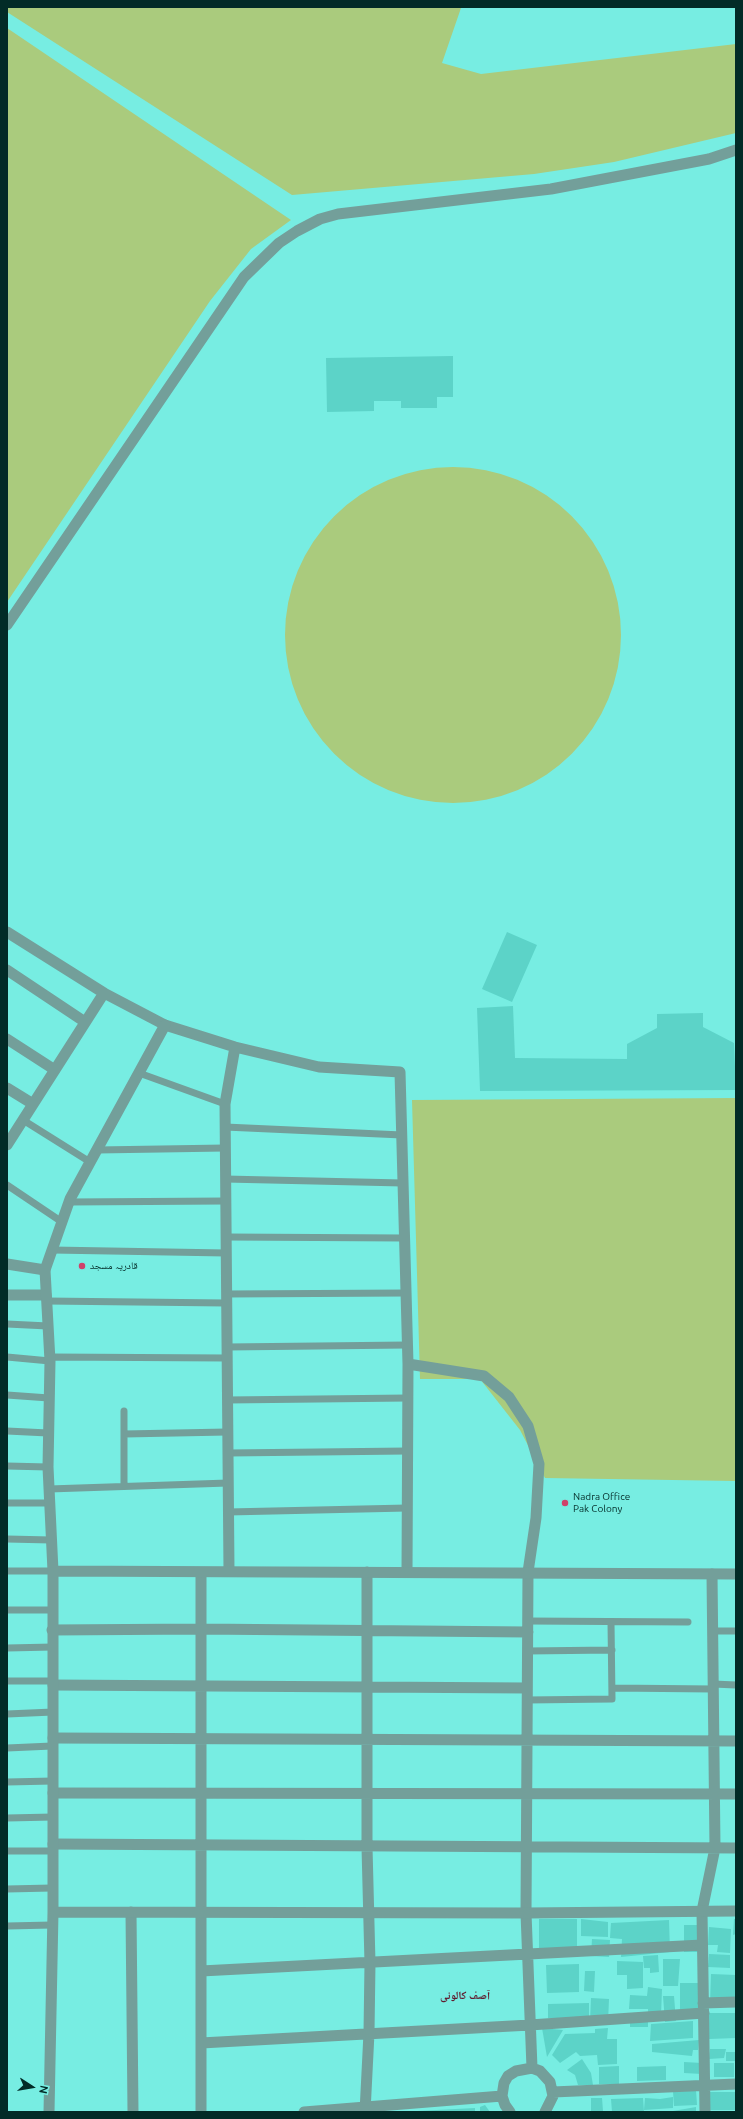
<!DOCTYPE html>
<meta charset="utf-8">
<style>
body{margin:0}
#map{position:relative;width:743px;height:2119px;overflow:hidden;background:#77ede2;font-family:Ubuntu,sans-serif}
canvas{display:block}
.frame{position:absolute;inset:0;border:8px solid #022b27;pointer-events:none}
.north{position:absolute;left:12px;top:2067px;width:40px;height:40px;-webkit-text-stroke:3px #77ede2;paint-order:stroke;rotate:102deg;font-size:11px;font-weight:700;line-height:16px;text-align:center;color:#022b27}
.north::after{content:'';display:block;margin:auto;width:14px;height:18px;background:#022b27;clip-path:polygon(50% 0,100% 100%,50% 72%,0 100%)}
</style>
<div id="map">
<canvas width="743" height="2119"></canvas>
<div class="frame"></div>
<div class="north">N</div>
</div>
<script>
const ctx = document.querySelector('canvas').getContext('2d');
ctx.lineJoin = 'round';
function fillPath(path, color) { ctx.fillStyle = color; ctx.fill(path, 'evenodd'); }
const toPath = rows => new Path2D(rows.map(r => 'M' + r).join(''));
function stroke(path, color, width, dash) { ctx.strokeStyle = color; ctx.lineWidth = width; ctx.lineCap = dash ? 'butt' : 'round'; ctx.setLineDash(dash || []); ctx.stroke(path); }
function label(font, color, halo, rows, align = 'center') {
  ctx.font = font + ' Ubuntu,"Noto Naskh Arabic",sans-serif'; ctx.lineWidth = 3; ctx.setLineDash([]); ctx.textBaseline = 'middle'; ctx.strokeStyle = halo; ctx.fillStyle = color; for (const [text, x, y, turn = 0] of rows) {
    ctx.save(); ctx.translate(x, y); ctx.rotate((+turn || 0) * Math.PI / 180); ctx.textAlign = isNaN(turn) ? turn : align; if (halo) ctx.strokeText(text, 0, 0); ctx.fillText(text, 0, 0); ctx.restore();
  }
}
fillPath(toPath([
 [7,7,458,7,461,8,442,63,481,74,736,44,736,133,614,162,534,174,292,195,7,12],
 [7,28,291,220,251,249,210,301,7,602],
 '285 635a168 168 0 1 1 336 0a168 168 0 1 1-336 0Z',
 [736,1098,736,1481,545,1478,520,1430,480,1379,420,1379,412,1100]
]), '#aacb7d');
fillPath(toPath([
 [453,356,453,397,437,397,437,408,401,408,401,401,374,401,374,411,327,412,326,358],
 [507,932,537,945,512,1002,482,989],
 [513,1006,515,1058,627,1059,627,1044,657,1028,657,1014,703,1013,703,1027,734,1043,736,1090,480,1091,477,1008],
 [539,1919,577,1919,577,1949,539,1949],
 [581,1919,608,1922,608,1937,581,1936],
 [734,1919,736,1919,736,1934,733,1935],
 [669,1920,670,1952,621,1957,622,1939,610,1938,611,1923],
 [684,1925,707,1925,706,1952,684,1952],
 [709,1927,731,1929,730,1953,717,1952,718,1945,708,1945],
 [592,1939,610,1940,609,1957,591,1956],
 [709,1954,730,1955,730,1968,708,1967],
 [658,1955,659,1972,650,1973,650,1968,644,1968,643,1956],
 [663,1959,680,1959,678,1986,663,1986],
 [617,1961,643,1962,643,1988,627,1989,627,1975,617,1975],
 [579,1964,579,1992,547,1993,546,1965],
 [585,1971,595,1971,594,1992,584,1991],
 [711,1974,736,1975,736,2005,710,2004],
 [680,1983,701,1983,701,2016,680,2016],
 [648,1987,662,1989,661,2016,648,2015,648,2009,629,2009,630,1995,647,1996],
 [663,1996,674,1996,676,2021,665,2022],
 [591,1998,609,1999,608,2023,590,2022],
 [589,2003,589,2021,548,2018,548,2004],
 [708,2013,736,2013,736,2038,709,2039],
 [630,2015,648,2015,648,2027,630,2027],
 [693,2021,693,2038,650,2041,651,2024],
 [542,2028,563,2030,547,2057],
 [608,2028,607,2039,617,2039,617,2064,598,2065,597,2055,580,2056,576,2052,560,2063,552,2055,565,2034,595,2033,595,2029],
 [699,2040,698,2050,693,2050,692,2056,652,2052,652,2044],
 [710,2049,726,2049,724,2058,709,2059],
 [726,2052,736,2052,736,2061,726,2061],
 [582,2059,591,2073,593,2085,578,2085,575,2075,567,2070],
 [684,2062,702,2063,702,2074,684,2073],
 [714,2063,734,2063,734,2077,714,2077],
 [619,2066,619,2084,599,2084,599,2067],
 [666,2066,666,2080,637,2081,637,2067],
 [696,2090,697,2105,674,2106,673,2091],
 [709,2092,736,2092,736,2110,709,2110],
 [673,2097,673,2108,644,2110,645,2098,660,2099],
 [591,2098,602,2098,603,2111,591,2111],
 [643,2098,644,2112,612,2112,611,2099],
 [485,2105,490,2112,480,2112,480,2107],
 [696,2107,696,2112,673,2112,673,2111],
 [475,2108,475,2112,417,2112,417,2111]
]), '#5cd3c8');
stroke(toPath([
 [139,1073,225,1104],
 [23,1120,90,1162],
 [225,1127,402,1135],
 [97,1150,225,1148],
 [225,1179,403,1183],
 [7,1185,62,1222],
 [69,1202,225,1201],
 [226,1237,404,1238],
 [52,1250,226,1253],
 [226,1294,406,1293],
 [46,1301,226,1303],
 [7,1324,48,1326],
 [227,1347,407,1345],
 [7,1357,50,1361],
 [50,1357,227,1358],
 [7,1395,49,1398],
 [227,1400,408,1398],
 [7,1431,48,1433],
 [124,1434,227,1432],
 [228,1453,407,1451],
 [7,1466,48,1467],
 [124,1486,124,1411],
 [49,1489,228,1483],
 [7,1503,50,1503],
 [228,1512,407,1508],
 [7,1539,51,1540],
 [7,1571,53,1571],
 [7,1610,53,1610],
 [528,1621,688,1622],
 [713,1631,736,1631],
 [7,1648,53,1647],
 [527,1651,612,1650],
 [7,1681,53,1681],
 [713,1684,736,1685],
 [612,1688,713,1689],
 [527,1700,612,1699,611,1622],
 [7,1714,53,1712],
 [7,1748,52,1746],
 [7,1782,53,1781],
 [7,1818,53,1817],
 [7,1851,52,1851],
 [7,1889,52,1888],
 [7,1926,52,1925]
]), '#739f9a', 7);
stroke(toPath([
 [7,625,244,277,279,243,297,231,320,219,338,214,551,189,709,159,736,150],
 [7,932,104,993,165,1025,235,1047,319,1067,400,1072,408,1364,407,1572],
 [7,970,85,1022],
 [7,1039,55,1070],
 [7,1088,33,1104],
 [7,1145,104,993],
 [7,1264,45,1270],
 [7,1295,46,1295],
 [408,1364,484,1376,509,1397,528,1426,539,1464,536,1518,528,1572,526,1913,532,2068],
 [229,1571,225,1104,235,1047],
 [52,1630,201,1629,528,1632],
 [53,1685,527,1688],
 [53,1738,736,1741],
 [53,1793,736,1794],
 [53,1844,736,1848],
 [131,1912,133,2112],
 [201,1971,702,1945],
 [703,2003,736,2002],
 [201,2043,530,2025,704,2013],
 [553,2092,736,2084],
 [201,2112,201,1573],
 [304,2112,502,2096],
 [365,2112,369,2033,370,1963,367,1847,367,1572],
 [510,2112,505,2105,502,2096,504,2083,508,2076,516,2071,532,2068,540,2071,550,2082,553,2096,545,2112],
 [705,2112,702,1911,715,1848,712,1574]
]), '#739f9a', 11);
stroke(toPath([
 [53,1571,736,1574],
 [53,1912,526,1913,736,1911],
 [49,2112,53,1912,53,1571,48,1467,50,1361,45,1270,70,1199,165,1025]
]), '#739f9a', 11);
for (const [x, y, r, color] of [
 [82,1266,4,"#cf416a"],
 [565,1503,4,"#cf416a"]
]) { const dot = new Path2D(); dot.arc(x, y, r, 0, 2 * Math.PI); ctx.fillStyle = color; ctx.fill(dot); stroke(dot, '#77ede2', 1.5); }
label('10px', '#022b27', '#77ede2', [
 ["قادریہ مسجد",90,1266],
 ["Nadra Office",573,1497],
 ["Pak Colony",573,1509]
], 'left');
label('bold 11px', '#611c2f', '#77ede2', [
 ["آصف کالونی",465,1995]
]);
</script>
